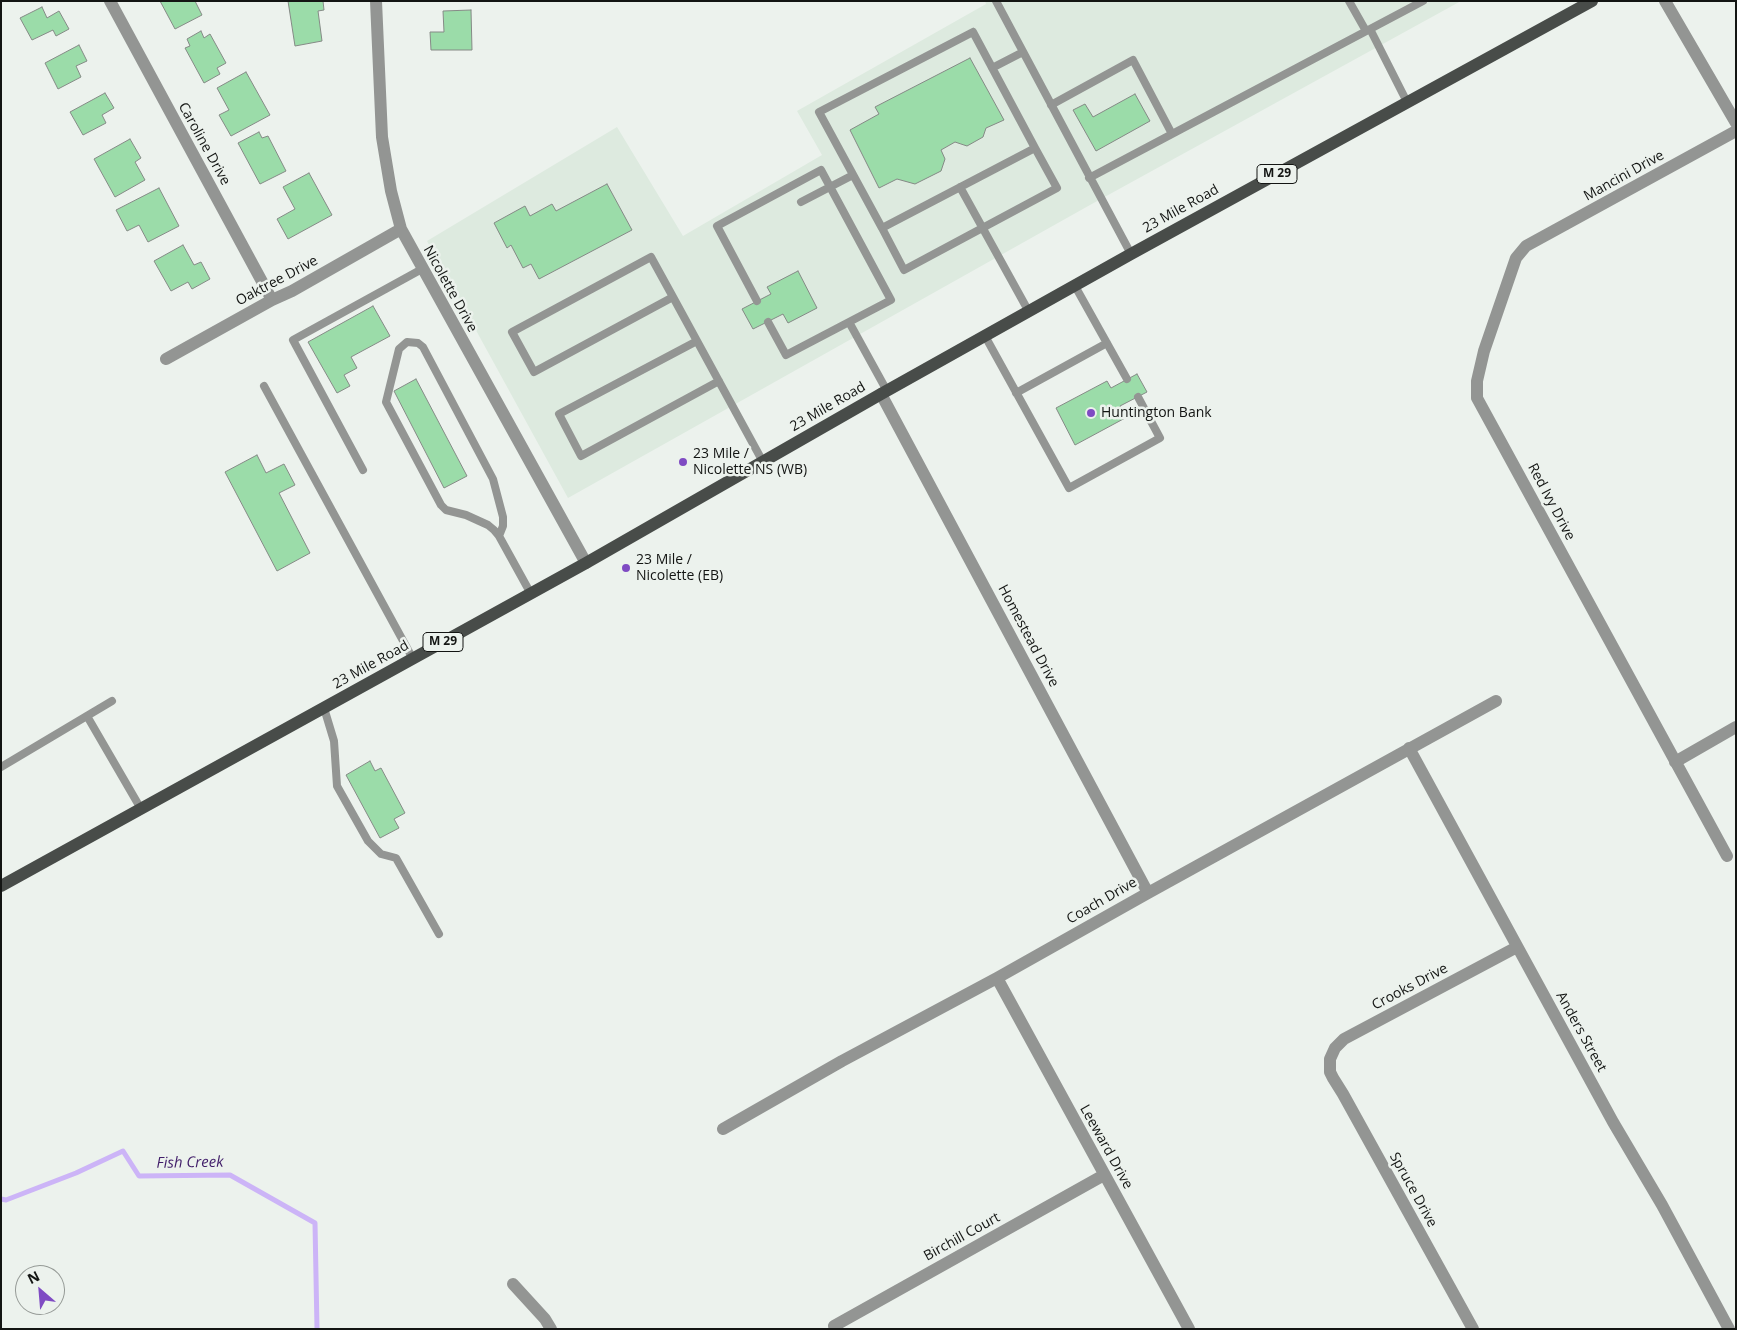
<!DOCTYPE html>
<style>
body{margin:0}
#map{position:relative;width:1737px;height:1330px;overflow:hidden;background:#ecf2ed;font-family:"Open Sans",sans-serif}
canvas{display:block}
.frame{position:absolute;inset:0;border:2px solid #131513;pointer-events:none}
.north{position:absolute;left:15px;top:1265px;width:50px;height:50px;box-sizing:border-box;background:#ecf2ed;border:1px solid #959a96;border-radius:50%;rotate:333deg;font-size:14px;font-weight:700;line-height:20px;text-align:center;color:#131513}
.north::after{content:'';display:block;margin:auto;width:18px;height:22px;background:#7f4bc3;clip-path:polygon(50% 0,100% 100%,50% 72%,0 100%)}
</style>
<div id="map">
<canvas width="1737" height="1330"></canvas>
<div class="frame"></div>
<div class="north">N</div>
</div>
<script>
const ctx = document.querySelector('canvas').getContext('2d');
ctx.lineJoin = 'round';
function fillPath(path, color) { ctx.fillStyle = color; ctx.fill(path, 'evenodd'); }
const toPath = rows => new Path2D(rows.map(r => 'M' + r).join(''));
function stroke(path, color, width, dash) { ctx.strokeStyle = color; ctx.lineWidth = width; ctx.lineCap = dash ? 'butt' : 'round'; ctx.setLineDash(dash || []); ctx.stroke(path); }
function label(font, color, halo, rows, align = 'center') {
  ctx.font = font + ' "Open Sans",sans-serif'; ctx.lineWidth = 5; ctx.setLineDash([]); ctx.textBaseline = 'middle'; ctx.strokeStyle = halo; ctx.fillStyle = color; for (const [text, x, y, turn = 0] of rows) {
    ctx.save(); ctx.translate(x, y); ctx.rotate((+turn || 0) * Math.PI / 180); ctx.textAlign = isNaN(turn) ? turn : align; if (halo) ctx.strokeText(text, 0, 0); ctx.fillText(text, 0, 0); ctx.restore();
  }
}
fillPath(toPath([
 [985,1,1461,1,1090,205,568,498,427,241,617,127,683,236,822,155,797,111,986,4]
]), '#ddeadf');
stroke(toPath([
 [1,1199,6,1200,76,1173,123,1151,139,1176,230,1175,315,1223,317,1329]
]), '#ccb4f7', 5);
const building = toPath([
 [160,1,195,1,202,15,175,29,160,1],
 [288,1,323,1,324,10,318,11,322,41,295,46,288,1],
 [42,7,47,18,59,11,69,29,56,36,53,30,32,40,20,18,42,7],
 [471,10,472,50,431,50,430,32,444,32,443,11,471,10],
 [201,31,204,38,210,34,226,63,217,68,220,74,204,83,185,48,190,46,187,39,201,31],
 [79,45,87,61,76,66,81,77,58,89,45,63,79,45],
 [970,58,1004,120,986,128,983,137,967,146,955,142,941,150,945,159,941,171,915,184,897,179,879,188,850,130,879,114,875,107,970,58],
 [246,72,270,115,231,136,219,115,229,110,217,88,246,72],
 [105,93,114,108,102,115,106,123,83,135,70,112,105,93],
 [1135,94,1150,121,1096,151,1073,110,1085,104,1093,117,1135,94],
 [259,132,262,138,268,136,286,171,260,184,238,143,259,132],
 [130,139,141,158,135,162,145,180,115,197,94,159,130,139],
 [309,173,332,215,288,239,277,219,295,209,283,187,309,173],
 [607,184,632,230,539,279,531,264,523,268,511,245,507,248,494,223,525,206,530,216,552,204,556,211,607,184],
 [159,188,179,226,148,242,139,225,127,231,116,210,159,188],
 [183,245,194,265,201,262,210,279,192,289,188,282,171,291,154,261,183,245],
 [798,271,817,308,788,323,783,314,753,329,742,309,771,294,767,287,798,271],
 [373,306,390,336,351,357,357,368,344,375,350,386,337,393,308,342,373,306],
 [1137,374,1147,392,1120,406,1127,417,1075,445,1056,408,1107,381,1111,388,1137,374],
 [416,379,467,476,444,488,394,391,416,379],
 [257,455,266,473,284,464,295,485,279,493,310,553,277,571,225,472,257,455],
 [370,761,375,771,381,768,405,813,394,819,399,828,380,838,346,775,370,761]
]);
fillPath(building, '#9bdca9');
stroke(building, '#858a86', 1);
stroke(toPath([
 [996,1,1131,254],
 [1349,1,1366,31],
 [1370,29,1407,102],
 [973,32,1035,148,882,228,819,112,973,32],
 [992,68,1023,52],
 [1051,105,1133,60,1172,134],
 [1089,178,1423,1],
 [960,187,1029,312],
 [801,202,853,175],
 [882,228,904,270,1057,188,1035,148],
 [1075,286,1127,379],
 [673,297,534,372,512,332,651,257,673,297,763,462],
 [757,301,717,226,821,170,891,300,786,355,768,322],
 [849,322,887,391],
 [985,336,1069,488,1160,438,1138,397],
 [697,341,559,414,581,456,719,381],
 [264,386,413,659],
 [1016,393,1107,343],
 [363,470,293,340,422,269],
 [499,536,494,530,488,525,466,515,446,510,441,505,386,402,399,349,407,342,418,343,423,347,493,479,503,517,503,526,499,536,531,594],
 [324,708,334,741,337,786,368,841,381,854,396,858,439,934],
 [87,716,141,809],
 [1,767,112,701]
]), '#939593', 8);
stroke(toPath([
 [110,1,272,300],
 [376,1,382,137,391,191,401,229,586,563],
 [1665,1,1736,123],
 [166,359,272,300,292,291,401,229],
 [881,394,1148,893],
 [1409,748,1613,1122,1662,1205,1729,1329],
 [1675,762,1736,727],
 [1727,856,1477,398,1477,381,1484,351,1516,258,1526,246,1736,131],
 [997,978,1189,1329],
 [723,1129,842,1061,997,978,1148,893,1496,701],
 [513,1284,545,1319,551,1329],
 [834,1326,1104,1175],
 [1473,1329,1343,1094,1333,1078,1330,1072,1330,1059,1335,1048,1344,1039,1517,947]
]), '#939593', 12);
stroke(toPath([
 [1,886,586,563,881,394,1131,254,1592,1]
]), '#484c49', 12);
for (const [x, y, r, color] of [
 [1091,413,5,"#7f4bc3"],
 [683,462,5,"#7f4bc3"],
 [626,568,5,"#7f4bc3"]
]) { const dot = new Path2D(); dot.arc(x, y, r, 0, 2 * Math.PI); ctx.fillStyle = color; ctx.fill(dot); stroke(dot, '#ecf2ed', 2); }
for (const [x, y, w] of [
 [1277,174,40],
 [443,642,40]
]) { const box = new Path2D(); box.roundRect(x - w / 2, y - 9.5, w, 19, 4); ctx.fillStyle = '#ecf2ed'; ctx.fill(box); stroke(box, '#131513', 1); }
label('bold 12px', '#131513', null, [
 ["M 29",1277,174],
 ["M 29",443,642]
]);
label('14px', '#131513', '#ecf2ed', [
 ["Caroline Drive",204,144,61],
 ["Mancini Drive",1624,176,-29],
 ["23 Mile Road",1181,209,-29],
 ["Oaktree Drive",277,281,-28],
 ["Nicolette Drive",450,289,61],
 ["23 Mile Road",828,407,-30],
 ["Red Ivy Drive",1551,502,62],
 ["Homestead Drive",1028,636,62],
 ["23 Mile Road",371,665,-29],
 ["Coach Drive",1102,901,-30],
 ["Crooks Drive",1410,987,-28],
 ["Anders Street",1581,1032,61],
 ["Leeward Drive",1106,1147,61],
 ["Spruce Drive",1413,1190,61],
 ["Birchill Court",962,1237,-29]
]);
label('14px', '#131513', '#ecf2ed', [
 ["Huntington Bank",1101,413],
 ["23 Mile /",693,454],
 ["Nicolette NS (WB)",693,470],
 ["23 Mile /",636,560],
 ["Nicolette (EB)",636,576]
], 'left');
label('italic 15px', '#401d69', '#ecf2ed', [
 ["Fish Creek",190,1163,-1]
]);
</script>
